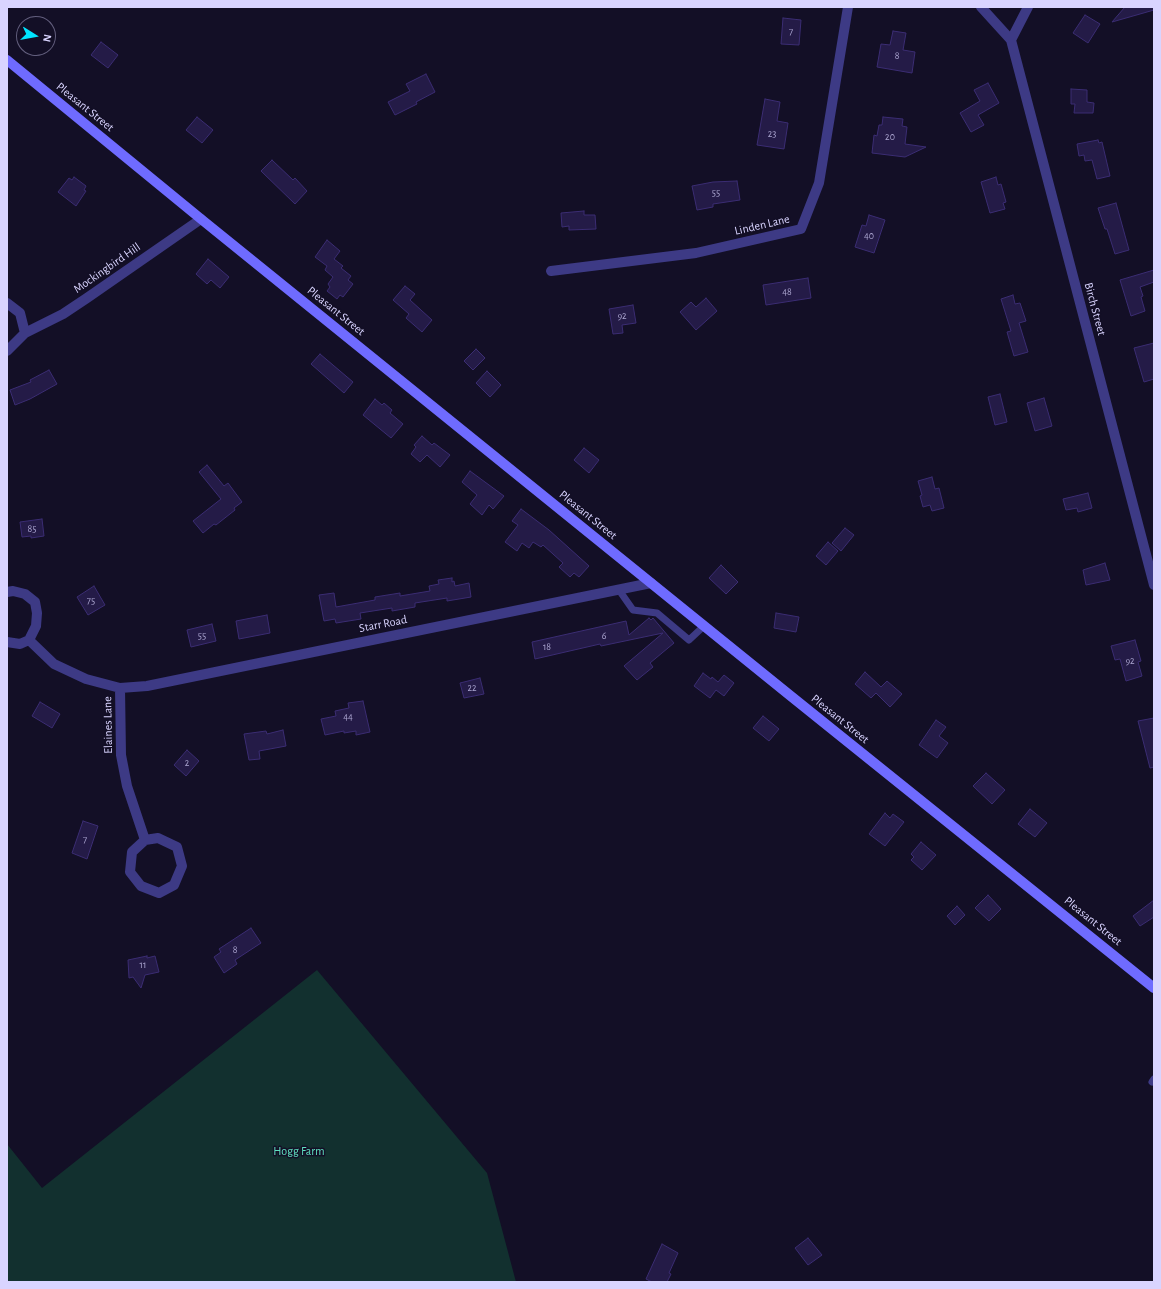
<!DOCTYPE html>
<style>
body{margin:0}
#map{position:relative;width:1161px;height:1289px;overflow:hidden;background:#130f26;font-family:"Alegreya Sans",sans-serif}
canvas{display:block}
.frame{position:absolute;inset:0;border:8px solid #d9d4ff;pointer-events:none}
.north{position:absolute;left:16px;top:16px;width:40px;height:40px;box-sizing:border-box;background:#130f26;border:1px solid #625e7d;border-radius:50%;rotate:101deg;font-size:11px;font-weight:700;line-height:16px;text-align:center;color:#d9d4ff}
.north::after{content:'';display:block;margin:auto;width:14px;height:18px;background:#00e5ff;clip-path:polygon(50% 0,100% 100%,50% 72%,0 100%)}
</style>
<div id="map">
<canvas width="1161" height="1289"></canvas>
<div class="frame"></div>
<div class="north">N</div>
</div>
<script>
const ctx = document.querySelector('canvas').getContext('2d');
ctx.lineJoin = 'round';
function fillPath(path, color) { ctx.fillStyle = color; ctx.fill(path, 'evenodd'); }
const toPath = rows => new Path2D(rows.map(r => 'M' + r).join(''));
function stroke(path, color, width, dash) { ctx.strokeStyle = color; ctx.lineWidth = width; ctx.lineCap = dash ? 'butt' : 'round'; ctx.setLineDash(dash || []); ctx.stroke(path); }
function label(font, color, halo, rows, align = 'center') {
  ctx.font = font + ' "Alegreya Sans",sans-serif'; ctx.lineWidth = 3; ctx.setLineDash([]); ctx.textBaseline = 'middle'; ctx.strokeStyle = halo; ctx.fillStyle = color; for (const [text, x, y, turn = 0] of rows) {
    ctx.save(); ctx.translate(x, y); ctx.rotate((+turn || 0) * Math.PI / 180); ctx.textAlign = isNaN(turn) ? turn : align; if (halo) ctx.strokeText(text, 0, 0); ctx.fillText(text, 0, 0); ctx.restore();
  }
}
fillPath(toPath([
 [317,970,487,1173,516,1282,7,1282,7,1144,42,1188]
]), '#12302f');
const building = toPath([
 [1125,7,1153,7,1154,10,1112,22,1125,7],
 [1085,15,1100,24,1088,43,1073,33,1085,15],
 [783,18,801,20,799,45,781,44,783,18],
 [893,31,906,33,903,50,915,52,912,73,877,67,881,44,890,45,893,31],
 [101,42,118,55,108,68,91,55,101,42],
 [426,74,435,92,416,102,417,104,395,115,388,102,410,91,406,84,426,74],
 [988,83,999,103,978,115,984,125,971,132,960,113,980,101,974,90,988,83],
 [1071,89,1087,90,1087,102,1094,103,1093,113,1074,113,1075,104,1071,104,1071,89],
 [765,99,780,102,777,121,788,123,784,149,757,145,765,99],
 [197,117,213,130,202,143,186,130,197,117],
 [883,117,903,119,902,126,907,127,905,144,926,147,905,157,872,153,874,135,877,136,879,125,882,125,883,117],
 [1098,140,1099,143,1102,142,1110,176,1097,179,1092,160,1085,161,1084,155,1079,156,1077,144,1098,140],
 [272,160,293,180,295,178,307,191,295,204,261,171,272,160],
 [74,177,86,186,84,190,86,191,76,206,58,192,69,178,72,180,74,177],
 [996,177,998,185,1001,184,1006,202,1003,203,1005,209,990,213,981,182,996,177],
 [737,181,740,200,713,204,713,207,697,210,692,186,713,182,737,181],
 [1116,203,1129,250,1115,254,1107,229,1105,229,1098,208,1116,203],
 [584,211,584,215,595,215,596,229,569,230,569,226,562,227,561,213,584,211],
 [869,215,885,220,874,253,855,247,862,225,866,226,869,215],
 [327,240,340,251,334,259,343,266,341,268,351,276,348,280,353,284,343,297,340,295,337,299,327,291,330,287,328,284,333,277,325,270,327,266,315,257,327,240],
 [208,259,229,277,220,288,211,280,207,284,196,274,208,259],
 [1154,270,1154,282,1140,287,1143,296,1141,297,1145,311,1131,316,1120,280,1154,270],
 [808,278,811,298,766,305,763,285,808,278],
 [405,286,415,294,410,300,432,320,422,332,406,318,409,314,393,300,405,286],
 [1013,295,1015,304,1020,303,1026,321,1019,323,1028,352,1014,356,1007,332,1011,331,1001,299,1013,295],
 [706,298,717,311,696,330,680,312,691,302,696,307,706,298],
 [633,305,636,323,622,325,623,333,613,334,609,309,633,305],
 [1154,343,1154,379,1144,382,1134,348,1154,343],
 [476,349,485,358,473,370,464,361,476,349],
 [320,354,353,382,344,393,311,364,320,354],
 [49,370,57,384,30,399,15,405,10,390,31,382,30,380,49,370],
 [487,371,501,385,490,397,476,383,487,371],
 [1000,394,1007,422,995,425,988,397,1000,394],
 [1044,398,1052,426,1035,431,1027,403,1044,398],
 [375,399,382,405,384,403,392,410,390,413,403,424,391,438,363,415,375,399],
 [422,436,432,445,434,443,450,455,440,467,427,455,420,462,411,454,416,447,414,445,422,436],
 [584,448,599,460,589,473,574,460,584,448],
 [207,465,224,486,228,483,242,502,234,508,235,510,216,525,214,524,203,533,193,521,221,499,199,472,207,465],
 [470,471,504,496,493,509,489,505,482,515,470,504,477,495,462,482,470,471],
 [932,477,935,489,939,488,944,508,932,511,930,505,923,507,920,496,922,495,918,481,932,477],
 [1088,493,1092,508,1078,512,1077,508,1066,510,1063,499,1088,493],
 [521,509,549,530,589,566,579,577,574,573,570,577,559,567,563,563,543,545,541,547,533,542,529,548,522,543,517,551,505,542,518,525,512,521,521,509],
 [42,519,44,536,31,538,31,536,22,537,20,522,42,519],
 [845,528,854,535,841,551,832,543,845,528],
 [828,542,838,551,826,565,816,556,828,542],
 [1105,563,1110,580,1086,585,1083,570,1105,563],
 [721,565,738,582,726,594,709,578,721,565],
 [452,578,452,582,454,581,455,586,469,583,471,597,447,601,447,598,415,603,415,607,392,611,392,608,360,613,361,619,336,623,335,619,324,621,319,595,334,593,336,607,375,600,375,597,400,593,400,596,430,591,429,586,439,584,438,580,452,578],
 [94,586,105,605,88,615,77,597,94,586],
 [776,613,799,617,796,632,774,628,776,613],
 [267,615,270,633,239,639,236,621,267,615],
 [649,618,651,620,653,618,674,643,650,663,653,667,637,680,624,666,663,633,601,646,600,644,535,659,532,642,626,621,629,635,649,618],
 [212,624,216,641,191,647,187,630,212,624],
 [1135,640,1141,661,1138,662,1142,676,1126,681,1120,659,1115,660,1111,646,1135,640],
 [865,672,881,687,887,681,902,694,890,707,876,693,871,698,855,684,865,672],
 [703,673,711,679,712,677,718,682,724,675,734,683,724,696,716,690,710,698,694,686,703,673],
 [480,678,484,694,464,698,460,683,480,678],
 [363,701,370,732,356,735,356,731,344,733,344,731,325,735,321,719,336,716,335,711,349,708,348,703,363,701],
 [40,702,60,714,52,728,32,716,40,702],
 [763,716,779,729,769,741,753,728,763,716],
 [1154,718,1154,767,1150,768,1138,721,1154,718],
 [936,720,946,727,939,736,948,743,937,758,919,745,936,720],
 [283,730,286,746,259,751,260,759,249,760,244,734,266,731,267,734,283,730],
 [187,750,199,761,186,776,174,765,187,750],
 [986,773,1005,790,992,804,973,786,986,773],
 [1030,809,1047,823,1035,837,1018,824,1030,809],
 [885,813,890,818,893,814,904,822,885,846,869,834,885,813],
 [83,821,98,826,87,859,72,853,83,821],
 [921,842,936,855,922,870,911,860,914,857,911,854,921,842],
 [988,895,1001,909,989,921,975,908,988,895],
 [1154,900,1154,917,1140,926,1133,916,1154,900],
 [957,906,965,915,955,925,947,916,957,906],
 [251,928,261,943,235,960,237,964,224,973,214,957,221,952,219,949,251,928],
 [147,956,147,958,155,956,159,972,145,975,141,988,133,977,129,978,128,960,147,956],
 [808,1238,822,1255,808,1265,795,1248,808,1238],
 [662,1244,678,1253,669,1273,671,1274,667,1282,652,1282,646,1279,662,1244]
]);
fillPath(building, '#241b47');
stroke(building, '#3b2d73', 1);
stroke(toPath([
 [619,590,633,610,657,613,689,640,704,626],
 [1152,1082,1154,1079]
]), '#3d3a85', 7);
stroke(toPath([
 [981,7,1011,40],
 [1028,7,1011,40,1154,585],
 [551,271,696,253,801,229,819,183,848,7],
 [7,303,20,313,25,333,7,351],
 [25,333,63,314,87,298,201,219],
 [7,592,13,591,25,594,35,602,37,613,36,626,29,640,20,644,7,642],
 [29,640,54,664,86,679,120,688,121,755,127,786,145,840],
 [120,688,147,686,651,583],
 [158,838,177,847,182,866,174,885,159,893,141,886,130,872,132,852,145,840,158,838]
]), '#3d3a85', 10);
stroke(toPath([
 [7,60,201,219,792,697,1154,988]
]), '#6f6bff', 10);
label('10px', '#aca6d1', null, [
 ["7",791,32],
 ["8",897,56],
 ["23",772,134],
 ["20",890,137],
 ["55",716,193],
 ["40",869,236],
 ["48",787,292],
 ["92",622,316],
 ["85",32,529],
 ["75",91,601],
 ["55",202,636],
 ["6",604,636],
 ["18",547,647],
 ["92",1130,661],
 ["22",472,688],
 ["44",348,717],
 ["2",187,763],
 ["7",85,840],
 ["8",235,950],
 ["11",143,965]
]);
label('12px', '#d9d4ff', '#130f26', [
 ["Pleasant Street",85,107,39],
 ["Linden Lane",762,225,-13],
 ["Mockingbird Hill",107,268,-35],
 ["Birch Street",1095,309,75],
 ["Pleasant Street",336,311,39],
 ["Pleasant Street",588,515,39],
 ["Starr Road",383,624,-11],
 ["Pleasant Street",840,719,39],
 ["Elaines Lane",108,725,-91],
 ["Pleasant Street",1093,921,39]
]);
label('12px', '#5fe0c0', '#130f26', [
 ["Hogg Farm",299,1151]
]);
</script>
